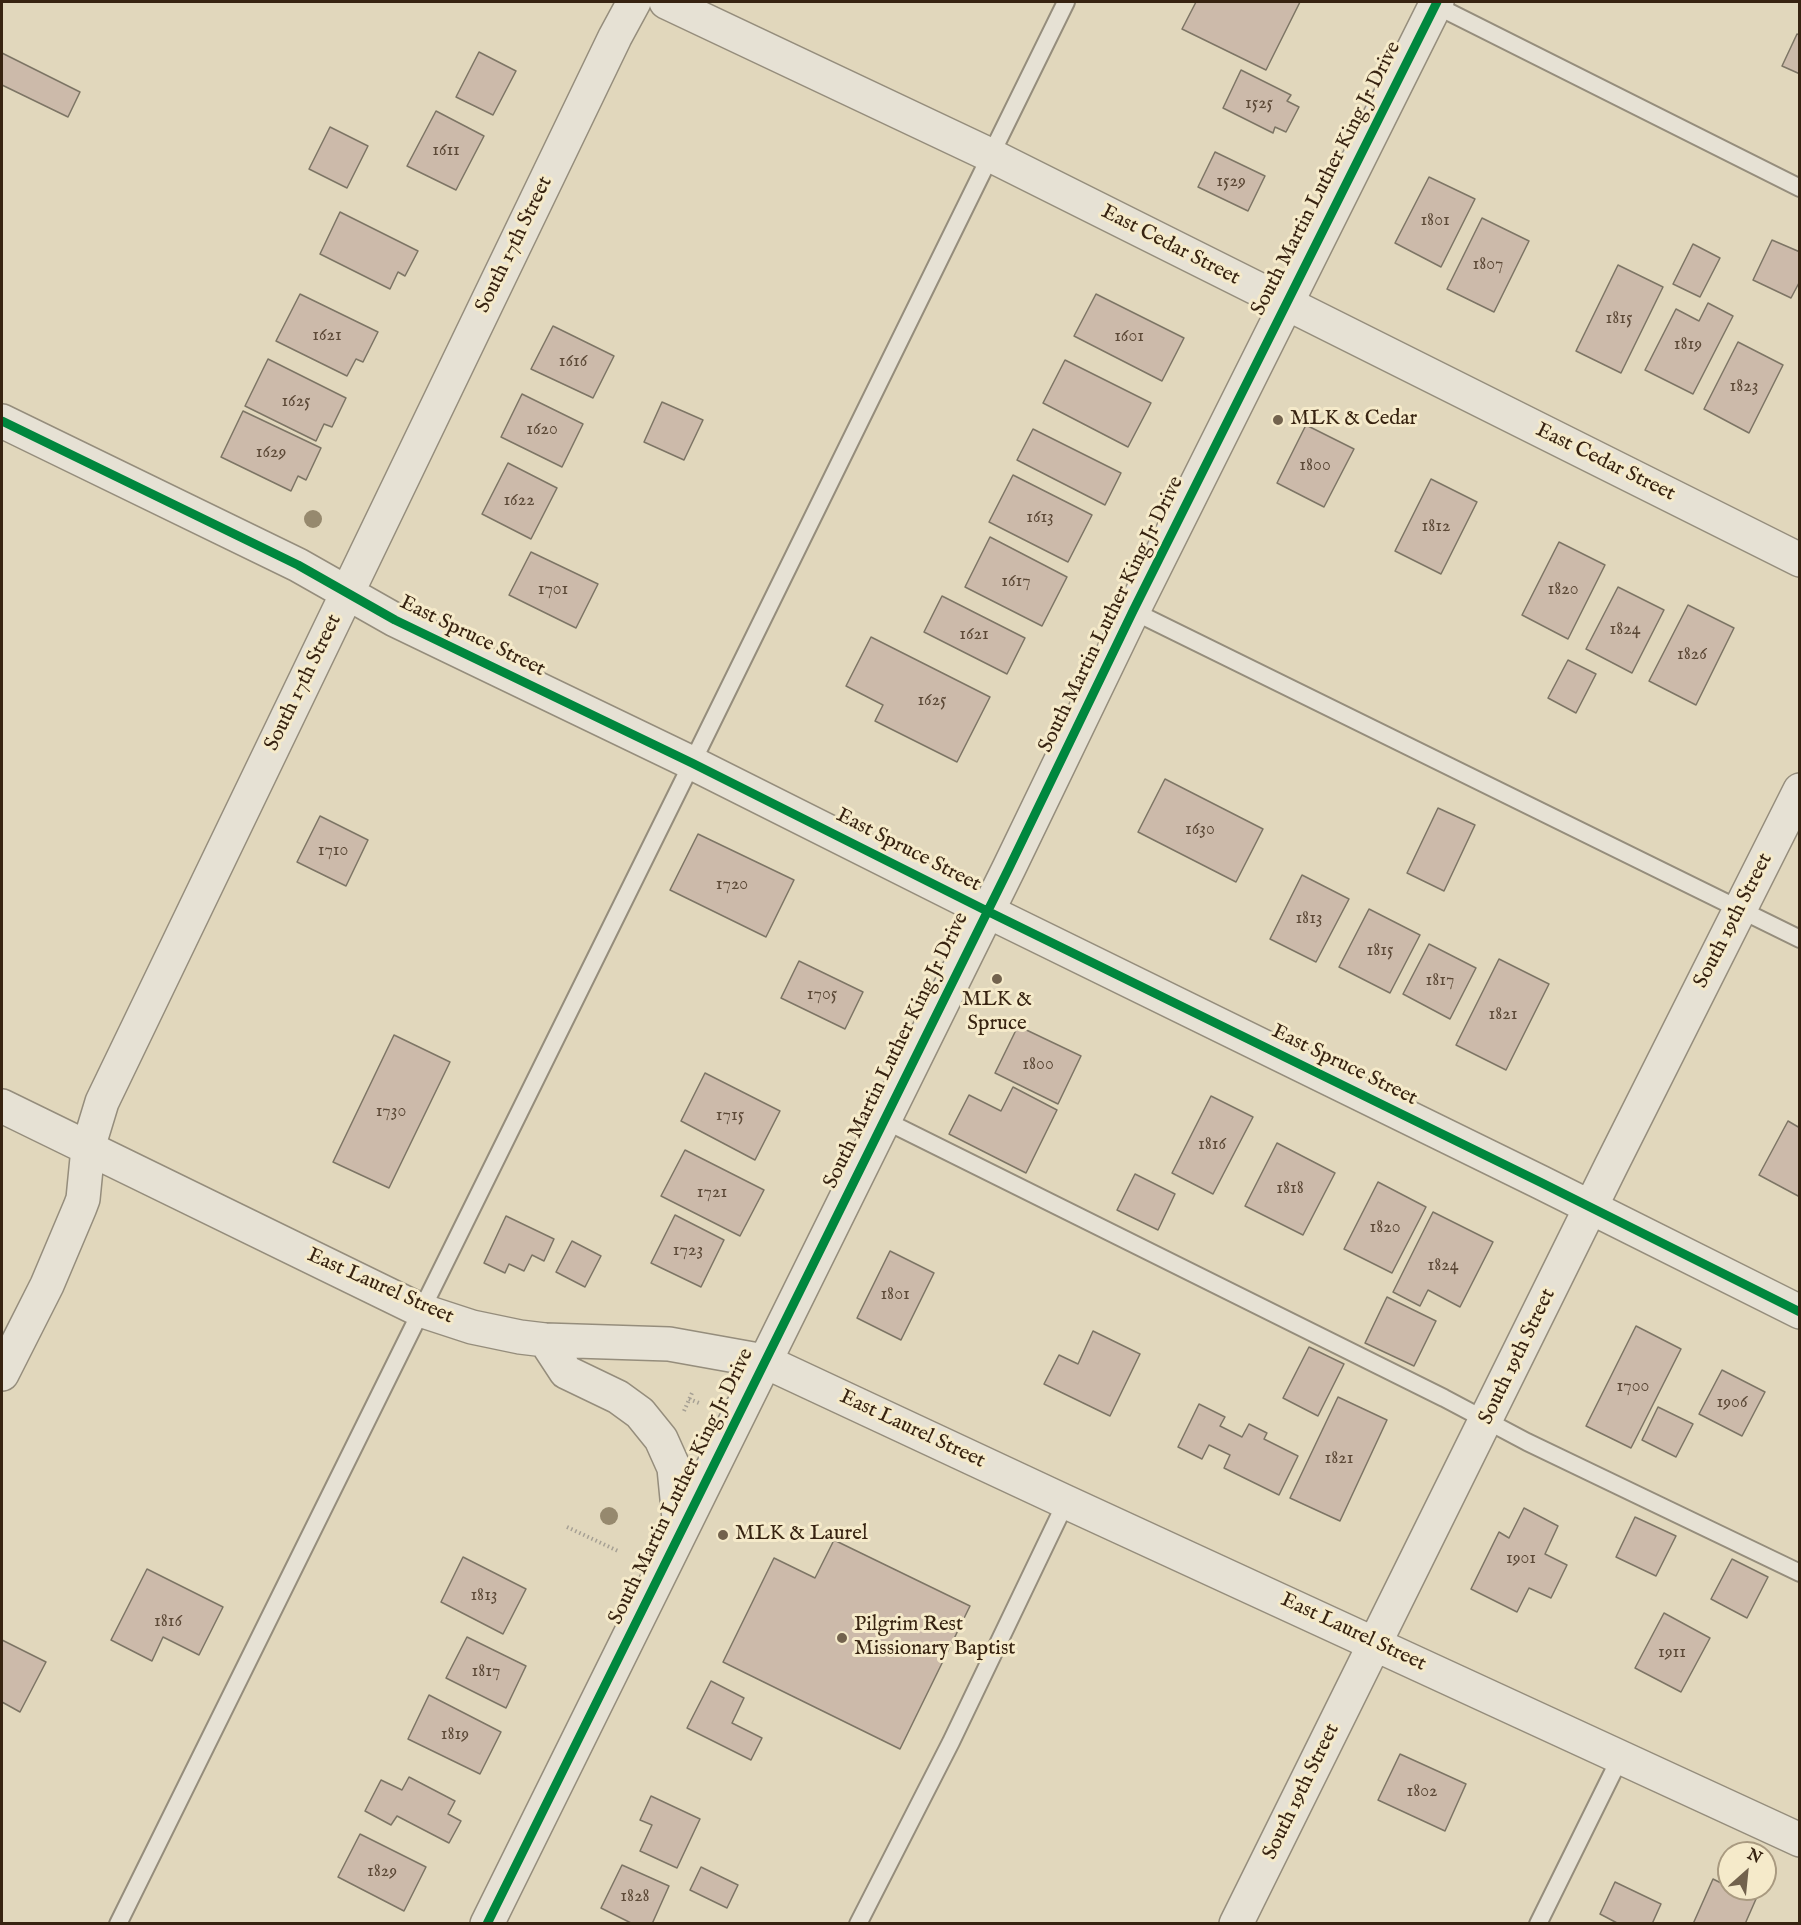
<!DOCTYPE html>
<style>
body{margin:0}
#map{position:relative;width:1801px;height:1925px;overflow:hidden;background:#e1d7bc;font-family:"IM FELL English",serif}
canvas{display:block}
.frame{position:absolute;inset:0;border:3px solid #372311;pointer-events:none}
.north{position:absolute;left:1717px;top:1841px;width:60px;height:60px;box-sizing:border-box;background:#f5eaca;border:2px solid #a99a80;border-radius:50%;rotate:27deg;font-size:16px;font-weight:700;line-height:24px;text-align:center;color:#372311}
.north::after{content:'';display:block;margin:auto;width:21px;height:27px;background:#72624d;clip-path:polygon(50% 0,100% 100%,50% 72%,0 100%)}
</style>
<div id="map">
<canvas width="1801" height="1925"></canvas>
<div class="frame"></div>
<div class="north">N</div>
</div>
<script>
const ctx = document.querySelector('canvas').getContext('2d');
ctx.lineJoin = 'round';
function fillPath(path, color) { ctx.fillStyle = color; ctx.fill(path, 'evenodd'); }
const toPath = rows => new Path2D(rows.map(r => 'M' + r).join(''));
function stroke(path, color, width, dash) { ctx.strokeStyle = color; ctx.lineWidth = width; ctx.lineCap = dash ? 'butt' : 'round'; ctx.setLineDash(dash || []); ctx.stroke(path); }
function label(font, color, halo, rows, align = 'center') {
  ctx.font = font + ' "IM FELL English",serif'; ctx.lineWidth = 6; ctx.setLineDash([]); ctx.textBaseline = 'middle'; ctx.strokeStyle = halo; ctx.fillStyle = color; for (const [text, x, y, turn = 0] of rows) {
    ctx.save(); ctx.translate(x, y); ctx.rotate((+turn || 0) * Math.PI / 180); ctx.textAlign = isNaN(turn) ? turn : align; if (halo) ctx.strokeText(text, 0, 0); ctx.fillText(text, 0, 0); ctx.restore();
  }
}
const building = toPath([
 [1196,2,1300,2,1266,70,1182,29,1196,2],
 [1797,34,1800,35,1800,74,1782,66,1797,34],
 [479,52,516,71,493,115,456,97,479,52],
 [2,53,80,92,68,117,2,85,2,53],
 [1241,70,1291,95,1287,101,1299,107,1286,132,1275,127,1273,133,1223,108,1241,70],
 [436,111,484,136,456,190,407,166,436,111],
 [330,127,368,146,347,188,309,169,330,127],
 [1215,152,1265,176,1248,211,1198,187,1215,152],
 [1429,177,1475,199,1441,267,1395,243,1429,177],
 [340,212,418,251,405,276,398,272,390,289,320,254,340,212],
 [1482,218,1529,241,1494,312,1447,289,1482,218],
 [1772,240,1800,252,1800,281,1791,298,1753,280,1772,240],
 [1693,244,1720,258,1700,297,1673,284,1693,244],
 [1618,265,1663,287,1621,373,1576,351,1618,265],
 [300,294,378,332,363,362,356,359,347,376,276,341,300,294],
 [1096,294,1184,338,1162,381,1074,336,1096,294],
 [1708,303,1733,316,1693,394,1645,370,1676,309,1699,321,1708,303],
 [553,326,614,356,593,398,531,369,553,326],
 [1738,342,1783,365,1749,433,1704,409,1738,342],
 [268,359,346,398,332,427,324,424,316,441,245,406,268,359],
 [1065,360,1151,403,1128,447,1043,403,1065,360],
 [522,394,583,424,562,467,501,437,522,394],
 [662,402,703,420,684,460,644,442,662,402],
 [243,411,321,448,306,480,298,476,291,491,221,457,243,411],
 [1306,425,1354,449,1324,507,1277,483,1306,425],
 [1033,429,1121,473,1105,505,1017,460,1033,429],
 [508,463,557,488,531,539,482,514,508,463],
 [1013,475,1092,515,1068,562,989,522,1013,475],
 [1431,479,1477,502,1441,574,1395,551,1431,479],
 [990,537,1067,577,1042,626,965,587,990,537],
 [1559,542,1605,565,1568,639,1522,615,1559,542],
 [531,552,598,584,576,628,509,595,531,552],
 [1618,587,1664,610,1632,673,1586,649,1618,587],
 [942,596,1025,638,1007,674,924,632,942,596],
 [1688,605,1734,628,1696,705,1649,681,1688,605],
 [871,637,990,697,957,762,875,721,883,705,846,686,871,637],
 [1568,660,1596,674,1576,713,1548,698,1568,660],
 [1165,779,1263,829,1236,882,1138,832,1165,779],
 [1438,808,1475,825,1444,891,1407,873,1438,808],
 [320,816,368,840,346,886,297,862,320,816],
 [698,834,794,880,766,937,670,890,698,834],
 [1302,875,1349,899,1316,962,1270,939,1302,875],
 [1369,909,1420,935,1390,993,1339,967,1369,909],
 [1429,944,1476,968,1450,1019,1403,994,1429,944],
 [1499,959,1549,984,1506,1070,1456,1045,1499,959],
 [799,961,863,992,845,1029,781,998,799,961],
 [1018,1026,1081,1056,1058,1104,995,1073,1018,1026],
 [394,1035,450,1062,389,1188,333,1162,394,1035],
 [705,1073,780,1111,755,1160,681,1121,705,1073],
 [1013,1087,1057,1110,1026,1173,949,1134,969,1095,1001,1111,1013,1087],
 [1211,1096,1253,1117,1213,1194,1172,1173,1211,1096],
 [1788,1121,1800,1128,1800,1197,1759,1175,1788,1121],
 [1277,1143,1335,1173,1303,1235,1245,1206,1277,1143],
 [685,1150,764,1190,740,1236,661,1196,685,1150],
 [1135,1174,1175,1194,1158,1230,1117,1210,1135,1174],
 [1378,1182,1426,1207,1392,1273,1344,1249,1378,1182],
 [1433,1212,1493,1242,1460,1307,1428,1290,1420,1306,1393,1292,1433,1212],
 [675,1215,724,1240,701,1287,651,1263,675,1215],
 [506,1216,554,1239,544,1261,532,1255,524,1271,509,1264,505,1273,484,1263,506,1216],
 [572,1241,601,1256,585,1287,556,1272,572,1241],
 [890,1251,934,1273,901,1340,857,1318,890,1251],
 [1387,1297,1436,1321,1414,1366,1365,1343,1387,1297],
 [1636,1326,1681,1349,1631,1448,1586,1426,1636,1326],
 [1093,1331,1140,1354,1110,1416,1044,1384,1059,1355,1078,1364,1093,1331],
 [1309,1347,1344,1364,1318,1416,1283,1398,1309,1347],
 [1722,1370,1765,1392,1742,1436,1699,1414,1722,1370],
 [1338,1397,1387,1420,1340,1521,1290,1498,1338,1397],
 [1199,1404,1225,1417,1220,1426,1242,1437,1249,1424,1267,1433,1264,1439,1298,1456,1279,1495,1224,1468,1230,1455,1209,1445,1202,1459,1178,1447,1199,1404],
 [1658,1407,1693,1424,1676,1457,1642,1440,1658,1407],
 [1524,1508,1558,1526,1545,1554,1567,1565,1551,1598,1529,1588,1517,1612,1471,1589,1499,1532,1509,1538,1524,1508],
 [1635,1517,1676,1536,1656,1576,1616,1557,1635,1517],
 [834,1540,970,1606,900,1749,723,1662,774,1558,815,1578,834,1540],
 [463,1557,526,1589,503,1634,441,1602,463,1557],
 [1732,1559,1768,1577,1747,1618,1711,1599,1732,1559],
 [147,1569,223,1607,199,1655,163,1637,152,1661,111,1640,147,1569],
 [1664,1613,1710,1638,1681,1692,1635,1668,1664,1613],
 [467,1637,526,1666,506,1708,446,1678,467,1637],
 [2,1640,46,1662,20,1712,2,1702,2,1640],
 [711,1681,744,1698,732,1723,762,1738,751,1760,687,1728,711,1681],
 [429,1695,501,1732,480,1774,408,1739,429,1695],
 [1400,1754,1466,1784,1445,1831,1378,1800,1400,1754],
 [409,1777,455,1801,448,1814,461,1821,449,1843,397,1816,391,1825,365,1811,381,1780,402,1790,409,1777],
 [651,1796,700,1819,677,1868,640,1851,652,1825,640,1820,651,1796],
 [360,1834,426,1867,404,1911,338,1877,360,1834],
 [622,1865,669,1886,652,1924,633,1924,601,1908,622,1865],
 [701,1867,738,1885,727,1908,690,1890,701,1867],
 [1713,1879,1729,1887,1729,1889,1734,1889,1756,1899,1745,1924,1693,1924,1713,1879],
 [1615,1882,1661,1904,1652,1924,1619,1924,1600,1914,1615,1882]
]);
fillPath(building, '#ccbaaa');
stroke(building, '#7d7565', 1.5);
const service = toPath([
 [1435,5,1800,188],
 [1133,611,1800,939],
 [884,1120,1444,1398,1527,1442,1800,1573],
 [118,1924,692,763,1066,2],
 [858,1924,951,1742,1066,1502],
 [1538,1924,1620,1758]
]);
const minor = toPath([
 [666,2,990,155,1800,560],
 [2,421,298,565,395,620,692,763,987,911,1540,1182,1800,1312],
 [2,1106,420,1310,472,1327,520,1337,545,1340,669,1344,764,1361,1066,1502,1800,1840],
 [545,1340,566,1372,618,1397,640,1413,661,1439,674,1468,680,1529],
 [2,1374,47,1285,80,1207,83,1199,88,1148,102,1102,615,37,634,2],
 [1236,1924,1611,1166,1800,790]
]);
const tertiary = toPath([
 [487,1924,1009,868,1133,611,1437,2]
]);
stroke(service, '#958d7c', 20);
stroke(minor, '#958d7c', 36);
stroke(tertiary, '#958d7c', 36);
stroke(toPath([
 [689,1399,699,1403],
 [684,1411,692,1393],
 [567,1527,618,1551]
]), '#a6a094', 4, [1.5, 3]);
stroke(service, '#e6e1d4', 16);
stroke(minor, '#e6e1d4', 33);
stroke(tertiary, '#e6e1d4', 33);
stroke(toPath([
 [2,421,298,565,395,620,692,763,987,911,1540,1182,1800,1312],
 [487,1924,1009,868,1133,611,1437,2]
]), '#00873e', 9);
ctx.fillStyle = '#96896e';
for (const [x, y] of [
 [313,519],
 [609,1516]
]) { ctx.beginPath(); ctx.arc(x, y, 9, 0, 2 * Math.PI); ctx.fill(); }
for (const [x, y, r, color] of [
 [1278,420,6,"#72624d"],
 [997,979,6,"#72624d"],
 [723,1535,6,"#72624d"],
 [842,1638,6,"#72624d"]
]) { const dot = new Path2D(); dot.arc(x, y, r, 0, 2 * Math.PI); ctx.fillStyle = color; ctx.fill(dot); stroke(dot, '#f5eaca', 2); }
label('18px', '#5c4937', null, [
 ["1525",1259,104],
 ["1611",446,151],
 ["1529",1231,182],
 ["1801",1435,221],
 ["1807",1488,265],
 ["1815",1619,319],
 ["1621",327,336],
 ["1601",1129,337],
 ["1819",1688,345],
 ["1616",573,362],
 ["1823",1744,387],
 ["1625",296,402],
 ["1620",542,430],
 ["1629",271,453],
 ["1800",1315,466],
 ["1622",519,501],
 ["1613",1040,518],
 ["1812",1436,527],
 ["1617",1016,582],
 ["1701",553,590],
 ["1820",1563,590],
 ["1824",1625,630],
 ["1621",974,635],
 ["1826",1692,655],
 ["1625",932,701],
 ["1630",1200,830],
 ["1710",333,851],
 ["1720",732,885],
 ["1813",1309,919],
 ["1815",1380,951],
 ["1817",1440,981],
 ["1705",822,995],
 ["1821",1503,1015],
 ["1800",1038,1065],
 ["1730",391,1112],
 ["1715",730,1116],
 ["1816",1212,1145],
 ["1818",1290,1189],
 ["1721",712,1193],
 ["1820",1385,1228],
 ["1723",688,1251],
 ["1824",1443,1266],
 ["1801",895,1295],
 ["1700",1633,1387],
 ["1906",1732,1403],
 ["1821",1339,1459],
 ["1901",1521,1559],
 ["1813",484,1596],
 ["1816",168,1622],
 ["1911",1672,1653],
 ["1817",486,1672],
 ["1819",455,1735],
 ["1802",1422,1792],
 ["1829",382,1872],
 ["1828",635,1897]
]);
label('21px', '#372311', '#f5eaca', [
 ["South Martin Luther King Jr Drive",1327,179,-63],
 ["South 17th Street",515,245,-64],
 ["East Cedar Street",1170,246,27],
 ["East Cedar Street",1605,463,26],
 ["South Martin Luther King Jr Drive",1112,615,-64],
 ["East Spruce Street",472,637,26],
 ["South 17th Street",304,683,-64],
 ["East Spruce Street",908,851,27],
 ["South 19th Street",1734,921,-63],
 ["South Martin Luther King Jr Drive",897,1051,-64],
 ["East Spruce Street",1344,1066,26],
 ["East Laurel Street",380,1287,24],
 ["South 19th Street",1518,1357,-64],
 ["East Laurel Street",912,1430,25],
 ["South Martin Luther King Jr Drive",682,1487,-64],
 ["East Laurel Street",1353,1633,25],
 ["South 19th Street",1302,1792,-64]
]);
label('21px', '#372311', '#f5eaca', [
 ["MLK & Cedar",1290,420],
 ["MLK &",997,1001,"center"],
 ["Spruce",997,1025,"center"],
 ["MLK & Laurel",735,1535],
 ["Pilgrim Rest",854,1626],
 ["Missionary Baptist",854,1650]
], 'left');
</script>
